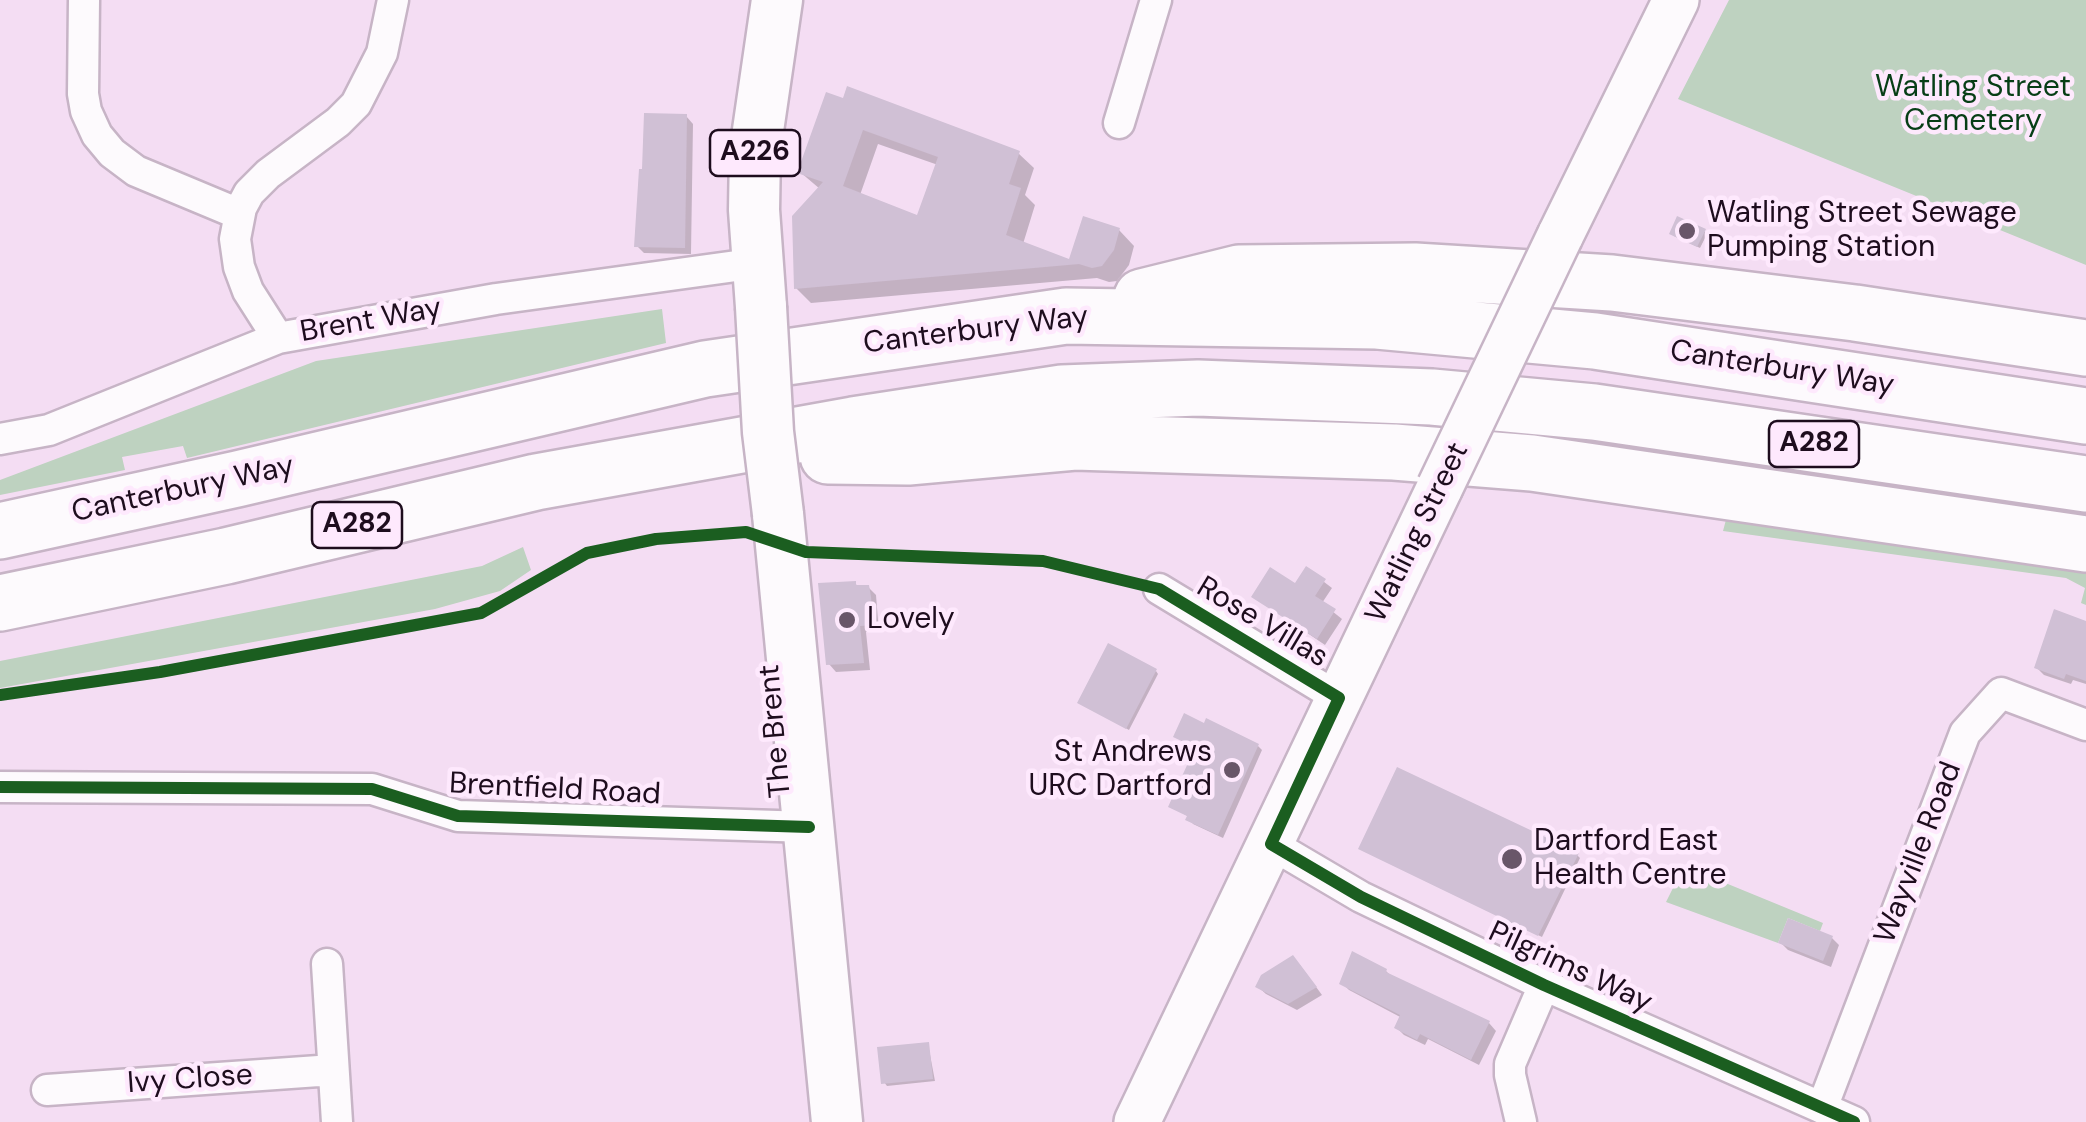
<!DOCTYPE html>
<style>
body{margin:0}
canvas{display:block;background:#f4ddf3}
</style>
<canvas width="2086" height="1122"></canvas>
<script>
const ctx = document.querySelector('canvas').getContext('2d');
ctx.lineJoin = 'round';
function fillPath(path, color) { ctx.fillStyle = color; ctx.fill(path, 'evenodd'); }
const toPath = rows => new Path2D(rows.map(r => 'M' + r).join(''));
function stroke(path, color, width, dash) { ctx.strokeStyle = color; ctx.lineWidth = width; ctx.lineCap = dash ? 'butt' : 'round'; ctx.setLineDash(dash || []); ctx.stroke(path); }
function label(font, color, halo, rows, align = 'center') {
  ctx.font = font + ' "DM Sans",sans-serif'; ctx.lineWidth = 9; ctx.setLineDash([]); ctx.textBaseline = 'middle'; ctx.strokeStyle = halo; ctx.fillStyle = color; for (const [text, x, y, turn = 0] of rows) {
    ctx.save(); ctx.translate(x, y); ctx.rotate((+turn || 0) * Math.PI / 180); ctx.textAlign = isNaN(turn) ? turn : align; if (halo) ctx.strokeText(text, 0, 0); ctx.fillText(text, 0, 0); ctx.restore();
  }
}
fillPath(toPath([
 [1729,0,2086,0,2086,265,1678,99],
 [662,309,666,343,187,458,183,446,122,457,125,470,0,495,0,480,316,361],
 [1727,516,2086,568,2086,605,2081,603,2085,588,2066,578,1723,531],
 [523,547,531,570,500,591,435,609,0,688,0,661,482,566],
 [1684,866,1823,923,1820,931,1788,918,1778,943,1666,902]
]), '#bed2c0');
fillPath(toPath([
 [828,95,1018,153,1034,168,1025,195,1035,205,1023,244,1070,262,1119,230,1134,246,1129,265,1117,281,1109,282,1097,278,811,303,796,288,820,189,800,172],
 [878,144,938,165,919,218,860,195],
 [686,116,693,124,691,254,644,253,637,246],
 [1704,231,1707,234,1700,248,1674,236],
 [1307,569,1332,588,1322,603,1342,619,1325,645,1254,597,1296,587],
 [855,583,859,588,868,587,876,595,879,632,866,632,870,670,836,672,829,664],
 [2086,625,2086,684,2073,680,2071,684,2044,675,2037,668],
 [1156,671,1158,674,1129,730,1083,705],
 [1176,736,1258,746,1262,750,1223,838,1193,824,1189,817,1171,806,1196,752],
 [1364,851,1577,855,1580,858,1542,937],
 [1832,938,1839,945,1831,967,1788,950,1781,943],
 [1300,965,1322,995,1297,1010,1266,994,1258,987],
 [1386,971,1392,977,1489,1023,1496,1031,1479,1065,1428,1039,1425,1045,1404,1035,1397,1028,1402,1018,1349,990,1342,983],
 [928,1044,935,1081,887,1086,884,1082]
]), '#0003');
fillPath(toPath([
 [847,86,1020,151,1009,184,1021,188,1006,235,1069,259,1083,216,1120,228,1114,250,1102,266,1092,268,1079,264,794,289,792,216,823,182,797,173,826,92,843,98],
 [863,130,938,157,917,215,843,186],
 [644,113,687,114,685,248,634,247,639,169,642,169],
 [1677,216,1706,229,1697,247,1669,234],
 [1306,566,1326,579,1315,596,1336,609,1317,639,1251,597,1270,567,1295,583],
 [856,581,856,585,869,585,871,597,873,625,860,626,864,663,826,665,818,583],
 [2054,609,2086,621,2086,681,2066,674,2064,679,2034,668],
 [1108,643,1157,669,1126,729,1077,703],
 [1184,713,1204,723,1206,718,1259,744,1218,835,1185,820,1187,816,1168,807,1193,752,1190,750,1192,746,1173,737],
 [1397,767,1579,853,1538,936,1358,849],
 [1788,918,1833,936,1823,961,1778,943],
 [1352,951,1387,969,1386,972,1490,1021,1471,1060,1420,1034,1417,1040,1394,1028,1400,1015,1339,984],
 [1293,955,1317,987,1288,1004,1255,987,1261,975],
 [929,1042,933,1079,881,1084,877,1047]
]), '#d0c0d5');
const street = toPath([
 [84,0,83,94,86,111,97,135,112,153,136,171,239,214],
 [1119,123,1156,0],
 [278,338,248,291,239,267,235,239,241,208,249,193,268,174,338,122,356,104,382,53,393,0],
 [0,439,49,430,278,338,496,299,758,263],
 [1159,589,1339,698],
 [0,787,372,789,458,816,809,827],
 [1271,844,1361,897,1544,985,1854,1122],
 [327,964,337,1122],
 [47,1090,333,1070],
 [1822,1108,1965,733,2001,693,2086,725],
 [1521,1122,1510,1075,1510,1064,1544,985]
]);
const secondary = toPath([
 [1560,236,1676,0],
 [1137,1122,1440,487]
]);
const primary = toPath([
 [761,307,754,210,755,151,777,0],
 [778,514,837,1122]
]);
const highway = toPath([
 [1142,297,1239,273,1415,271,1612,283,1855,313,2086,348],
 [828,456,908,457,1075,442,1394,452,1532,463,2086,544],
 [0,531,237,479,705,369,1066,316,1377,321,1595,341,2086,416],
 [0,603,226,556,536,482,853,425,1062,393,1198,388,1432,397,1594,412,2086,484]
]);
stroke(street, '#c7b4c6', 35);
stroke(secondary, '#c7b4c6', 50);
stroke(primary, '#c7b4c6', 55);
stroke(highway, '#c7b4c6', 60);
stroke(street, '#fdfafd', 30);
stroke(secondary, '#fdfafd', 45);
stroke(primary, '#fdfafd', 50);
stroke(highway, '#fdfafd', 55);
const secondaryBridge = toPath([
 [1440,487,1560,236]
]);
const primaryBridge = toPath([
 [761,307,768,432,778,514]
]);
stroke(secondaryBridge, '#c7b4c6', 50, []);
stroke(primaryBridge, '#c7b4c6', 55, []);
stroke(secondaryBridge, '#fdfafd', 45);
stroke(primaryBridge, '#fdfafd', 50);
stroke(toPath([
 [0,695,160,672,481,613,587,553,656,539,746,532,806,552,1043,561,1159,589,1339,698,1271,844,1361,897,1544,985,1854,1122],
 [0,787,372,789,458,816,809,827]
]), '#1b5e20', 12);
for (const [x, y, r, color] of [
 [1687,231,10,"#695669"],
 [847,620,10,"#695669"],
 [1232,770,10,"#695669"],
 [1512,859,12,"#695669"]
]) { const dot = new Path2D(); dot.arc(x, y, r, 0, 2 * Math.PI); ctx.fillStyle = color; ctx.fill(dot); stroke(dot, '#fee9fd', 4); }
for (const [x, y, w] of [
 [755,153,90],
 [1814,444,90],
 [357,525,90]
]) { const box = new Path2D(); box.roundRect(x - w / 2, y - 23, w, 46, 8); ctx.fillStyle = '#fee9fd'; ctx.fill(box); stroke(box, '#1e0d1e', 2.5); }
label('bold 28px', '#1e0d1e', null, [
 ["A226",755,153],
 ["A282",1814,444],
 ["A282",357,525]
]);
label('30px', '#073e16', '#fee9fd', [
 ["Watling Street",1973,88],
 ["Cemetery",1973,122]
]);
label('30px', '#1e0d1e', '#fee9fd', [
 ["Watling Street Sewage",1707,214],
 ["Pumping Station",1707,248],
 ["Lovely",867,620],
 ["St Andrews",1212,753,"right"],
 ["URC Dartford",1212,787,"right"],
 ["Dartford East",1534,842],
 ["Health Centre",1534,876]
], 'left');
label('30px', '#1e0d1e', '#fee9fd', [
 ["Brent Way",371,321,-10],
 ["Canterbury Way",976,331,-7],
 ["Canterbury Way",1782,369,9],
 ["Canterbury Way",183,490,-12],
 ["Watling Street",1418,533,-64],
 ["Rose Villas",1262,623,31],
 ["The Brent",776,731,-95],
 ["Brentfield Road",555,790,3],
 ["Wayville Road",1919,853,-69],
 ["Pilgrims Way",1570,968,25],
 ["Ivy Close",190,1080,-4]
]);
</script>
